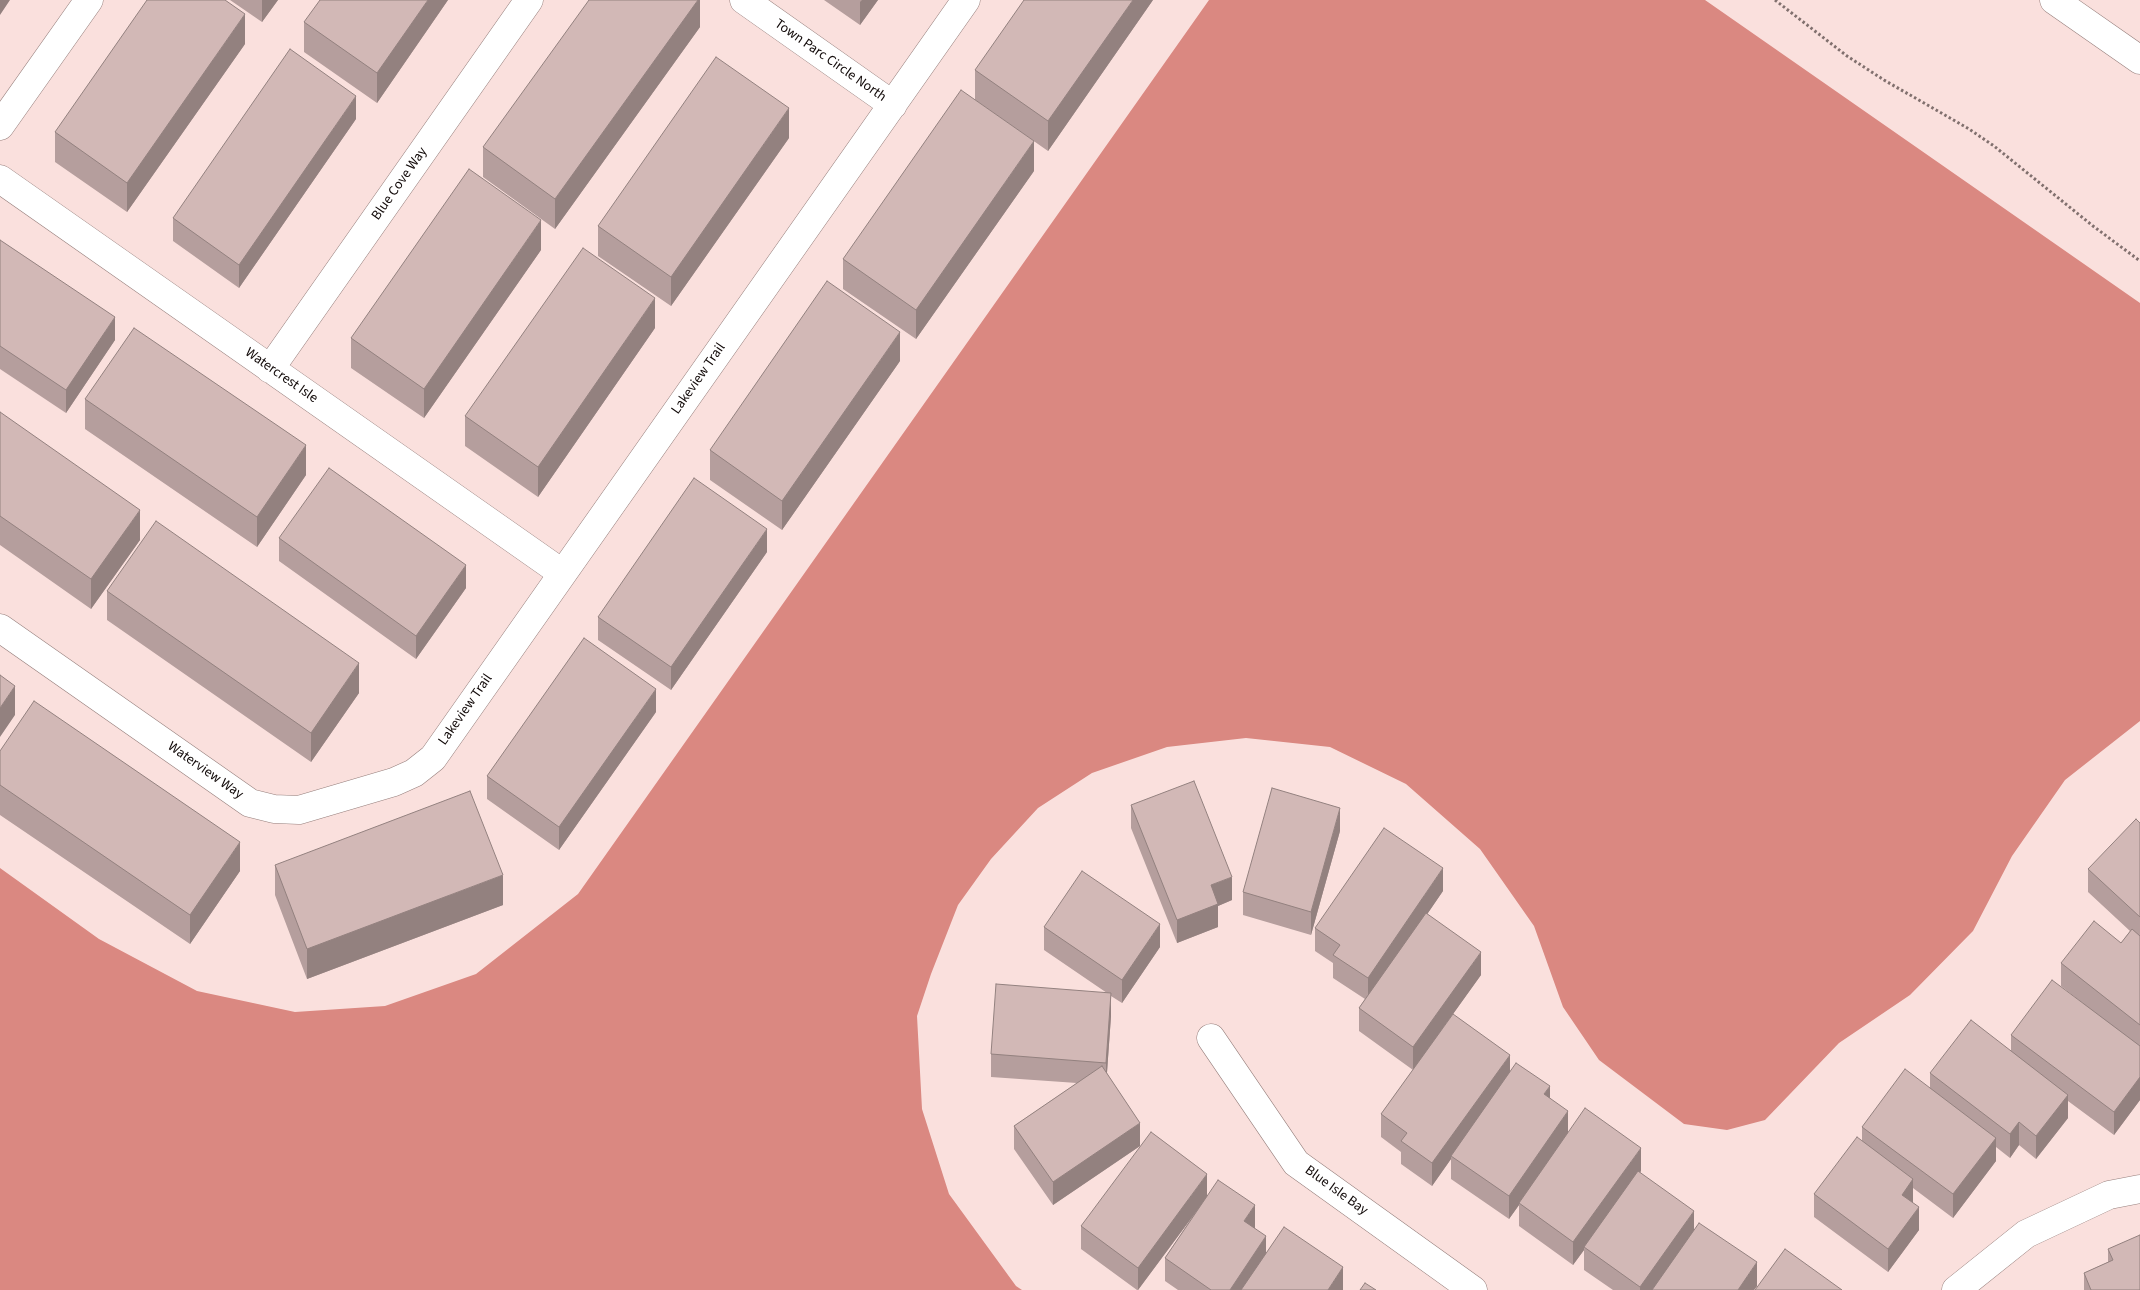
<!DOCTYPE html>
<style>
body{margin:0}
canvas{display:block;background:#fae0dd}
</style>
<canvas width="2140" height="1290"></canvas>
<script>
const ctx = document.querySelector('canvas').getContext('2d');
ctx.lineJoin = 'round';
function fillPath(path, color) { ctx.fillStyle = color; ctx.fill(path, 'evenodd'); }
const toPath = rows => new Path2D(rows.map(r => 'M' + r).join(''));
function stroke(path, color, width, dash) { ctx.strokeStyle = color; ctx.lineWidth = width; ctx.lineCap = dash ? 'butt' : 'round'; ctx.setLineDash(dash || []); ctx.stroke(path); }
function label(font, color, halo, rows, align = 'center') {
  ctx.font = font + ' "Source Sans 3",sans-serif'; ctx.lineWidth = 4.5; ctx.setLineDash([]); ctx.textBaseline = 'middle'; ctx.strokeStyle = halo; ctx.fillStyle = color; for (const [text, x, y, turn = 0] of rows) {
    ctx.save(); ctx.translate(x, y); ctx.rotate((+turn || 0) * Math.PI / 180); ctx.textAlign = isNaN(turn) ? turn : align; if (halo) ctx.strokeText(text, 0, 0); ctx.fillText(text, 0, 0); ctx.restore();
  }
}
fillPath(toPath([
 [1209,0,1705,0,2140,303,2140,721,2065,780,2012,856,1973,931,1910,995,1839,1043,1765,1120,1727,1130,1684,1124,1599,1060,1563,1007,1534,926,1480,849,1406,784,1330,747,1246,738,1167,747,1092,773,1038,808,991,859,958,905,931,974,917,1016,922,1109,949,1194,1016,1286,1022,1290,0,1290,0,868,99,939,197,991,295,1012,385,1006,476,974,578,894]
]), '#da8881');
const minor = toPath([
 [744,0,893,105],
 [2054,0,2140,60],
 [0,126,89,0],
 [0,179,562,573],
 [270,369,529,0],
 [0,628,250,803,274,809,299,810,394,782,414,773,433,758,966,0],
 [1211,1038,1296,1163,1473,1290],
 [1956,1290,2026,1234,2109,1195,2140,1189]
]);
stroke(minor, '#967f7c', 29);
stroke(toPath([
 [1775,0,1847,56,1884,80,1969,129,1994,146,2093,226,2140,261]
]), '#81706e', 3, [2.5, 2.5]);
stroke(minor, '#fff', 28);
fillPath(toPath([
 [230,0,278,0,262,22],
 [448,0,377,103,304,52,304,22],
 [700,0,700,27,555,229,483,177,483,147],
 [824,0,878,0,860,25],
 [1153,0,1048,151,975,100,975,70],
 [245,44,127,212,55,162,55,132],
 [356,119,239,288,173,241,173,218],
 [789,138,671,306,598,256,598,226],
 [1034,171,916,339,843,289,843,259],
 [0,240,115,340,66,413,0,369],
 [541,250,424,418,351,368,351,338],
 [655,328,538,497,465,446,465,416],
 [900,361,782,530,710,480,710,450],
 [85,399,306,475,257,547,85,429],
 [0,412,140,540,91,609,0,545],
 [279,538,466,588,416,659,279,561],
 [767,552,671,690,598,640,598,617],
 [107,591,359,693,311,762,107,620],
 [656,712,559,850,487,799,487,776],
 [0,751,240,871,190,944,0,815],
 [1131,805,1232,900,1218,906,1218,927,1177,943,1131,828],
 [2140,823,2140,1100,2114,1135,2068,1101,2068,1118,2036,1159,2019,1145,2010,1158,1996,1147,1996,1161,1953,1218,1913,1188,1913,1203,1919,1230,1888,1272,1814,1217,1814,1194,1862,1141,1862,1127,1930,1088,1930,1073,2011,1050,2011,1035,2085,1005,2061,986,2061,963,2121,943,2130,931,2088,892,2088,869],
 [1340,831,1311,935,1243,915,1243,892],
 [275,865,503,905,307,979,275,895],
 [1443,891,1427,914,1481,975,1442,1029,1510,1071,1550,1098,1568,1133,1641,1171,1640,1172,1694,1229,1757,1286,1754,1290,1613,1290,1584,1270,1584,1250,1573,1265,1519,1226,1519,1205,1509,1219,1451,1179,1451,1159,1432,1186,1401,1164,1401,1152,1381,1137,1381,1114,1413,1070,1359,1031,1359,1008,1365,999,1333,978,1333,963,1315,951,1315,928],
 [1044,927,1160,947,1122,1003,1111,996,1111,1016,1107,1073,1140,1146,1053,1205,1014,1149,1014,1126,1077,1083,991,1077,991,1054,1107,993,1044,950],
 [1207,1196,1255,1228,1266,1253,1343,1290,1178,1290,1165,1281,1165,1258,1193,1216,1138,1290,1137,1290,1081,1249,1081,1226],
 [2108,1249,2140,1290,2084,1290,2084,1273,2108,1262]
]), '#b59e9d');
fillPath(toPath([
 [0,0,10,0,0,15],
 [262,0,278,0,262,22],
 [428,0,448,0,377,103,377,73],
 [698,0,700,0,700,27,555,229,555,199],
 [862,0,878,0,860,25,860,2],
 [1133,0,1153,0,1048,151,1048,121],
 [245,14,245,44,127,212,127,183],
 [356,96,356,119,239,288,239,265],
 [789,108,789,138,671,306,671,277],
 [1034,141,1034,171,916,339,916,310],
 [541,220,541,250,424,418,424,389],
 [655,298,655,328,538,497,538,467],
 [115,317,115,340,66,413,66,390],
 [900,332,900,361,782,530,782,501],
 [306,445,306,475,257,547,257,517],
 [140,510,140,540,91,609,91,579],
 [767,529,767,552,671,690,671,667],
 [466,565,466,588,416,659,416,636],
 [359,663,359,693,311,762,311,733],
 [15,686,15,715,0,737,0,708],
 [656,689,656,712,559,850,559,827],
 [1340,808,1340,831,1311,935,1311,912],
 [240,842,240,871,190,944,190,915],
 [1443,868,1443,891,1368,1001,1368,978],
 [503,875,503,905,307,979,307,949],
 [1232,877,1232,900,1218,906,1218,927,1177,943,1177,920,1211,885],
 [1160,924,1160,947,1122,1003,1122,980],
 [1481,952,1481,975,1413,1070,1413,1047],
 [1111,993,1111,1016,1106,1086,1106,1063],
 [1510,1055,1510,1079,1451,1156,1451,1159,1432,1186,1432,1163],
 [2140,1077,2140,1100,2114,1135,2114,1112],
 [1550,1086,1550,1109,1544,1094],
 [2068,1095,2068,1118,2036,1159,2036,1136],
 [1568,1111,1568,1134,1519,1203,1519,1205,1509,1219,1509,1196],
 [2019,1122,2019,1145,2010,1158,2010,1134],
 [1140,1123,1140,1146,1053,1205,1053,1182],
 [1996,1138,1996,1161,1953,1218,1953,1194],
 [1641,1148,1641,1171,1586,1248,1584,1247,1584,1250,1573,1265,1573,1242],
 [1207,1174,1207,1197,1138,1290,1138,1268],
 [1913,1179,1913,1202,1902,1218,1902,1195],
 [1255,1205,1255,1228,1244,1244,1244,1221],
 [1919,1207,1919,1230,1888,1272,1888,1249],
 [1694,1211,1694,1234,1654,1290,1640,1290,1640,1287],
 [1266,1236,1266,1259,1246,1290,1230,1290],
 [1757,1262,1757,1286,1754,1290,1738,1290],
 [1343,1267,1343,1290,1328,1290]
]), '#93817f');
const building = toPath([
 [147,0,225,0,245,14,127,183,55,132,147,0],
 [320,0,428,0,377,73,304,22,320,0],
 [589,0,698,0,555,199,483,147,589,0],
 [1024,0,1133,0,1048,121,975,70,1024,0],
 [290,49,356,96,239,265,173,218,290,49],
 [716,57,789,108,671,277,598,226,716,57],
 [961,90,1034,141,916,310,843,259,961,90],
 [469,169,541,220,424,389,351,338,469,169],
 [0,240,115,317,66,390,0,346,0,240],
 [583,248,655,298,538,467,465,416,583,248],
 [827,281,900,332,782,501,710,450,827,281],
 [134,328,306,445,257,517,85,399,134,328],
 [0,412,140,510,91,579,0,516,0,412],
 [329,468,466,565,416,636,279,538,329,468],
 [694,478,767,529,671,667,598,617,694,478],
 [156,521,359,663,311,733,107,591,156,521],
 [584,638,656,689,559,827,487,776,584,638],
 [0,675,15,686,0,708,0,675],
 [34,701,240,842,190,915,0,785,0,751,34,701],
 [1194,781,1232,877,1211,885,1218,904,1177,920,1131,805,1194,781],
 [1272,788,1340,808,1311,912,1243,892,1272,788],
 [470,791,503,875,307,949,275,865,470,791],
 [2136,819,2140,823,2140,917,2088,869,2136,819],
 [1384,828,1443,868,1368,978,1333,955,1340,945,1315,928,1384,828],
 [1082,871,1160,924,1122,980,1044,927,1082,871],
 [1426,913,1481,952,1413,1047,1359,1008,1426,913],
 [2094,921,2121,943,2132,929,2140,936,2140,1025,2061,963,2094,921],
 [2052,980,2140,1046,2140,1077,2114,1112,2011,1035,2052,980],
 [996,984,1111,993,1106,1063,991,1054,996,984],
 [1453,1014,1510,1055,1432,1163,1401,1141,1407,1133,1381,1114,1453,1014],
 [1971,1020,2068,1095,2036,1136,2019,1122,2010,1134,1930,1073,1971,1020],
 [1516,1063,1550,1086,1544,1094,1568,1111,1509,1196,1451,1156,1516,1063],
 [1102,1066,1140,1123,1053,1182,1014,1126,1102,1066],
 [1905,1069,1996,1138,1953,1194,1862,1127,1905,1069],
 [1585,1108,1641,1148,1573,1242,1519,1203,1585,1108],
 [1151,1132,1207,1174,1138,1268,1081,1226,1151,1132],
 [1857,1137,1913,1179,1902,1195,1919,1207,1888,1249,1814,1194,1857,1137],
 [1638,1171,1694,1211,1640,1287,1584,1247,1638,1171],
 [1218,1180,1255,1205,1244,1221,1266,1236,1230,1290,1211,1290,1165,1258,1218,1180],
 [1699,1223,1757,1262,1738,1290,1652,1290,1699,1223],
 [1284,1227,1343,1267,1328,1290,1241,1290,1284,1227],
 [2140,1235,2140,1290,2091,1290,2084,1273,2113,1260,2108,1249,2140,1235],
 [1785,1249,1842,1290,1755,1290,1785,1249],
 [1365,1283,1376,1290,1360,1290,1365,1283]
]);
fillPath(building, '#d2b8b6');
stroke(building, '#93817f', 1);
label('14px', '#110908', '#fff', [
 ["Town Parc Circle North",830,61,35],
 ["Blue Cove Way",400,184,-55],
 ["Watercrest Isle",281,376,35],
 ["Lakeview Trail",699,379,-55],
 ["Lakeview Trail",466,710,-55],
 ["Waterview Way",205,771,35],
 ["Blue Isle Bay",1336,1191,36]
]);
</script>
